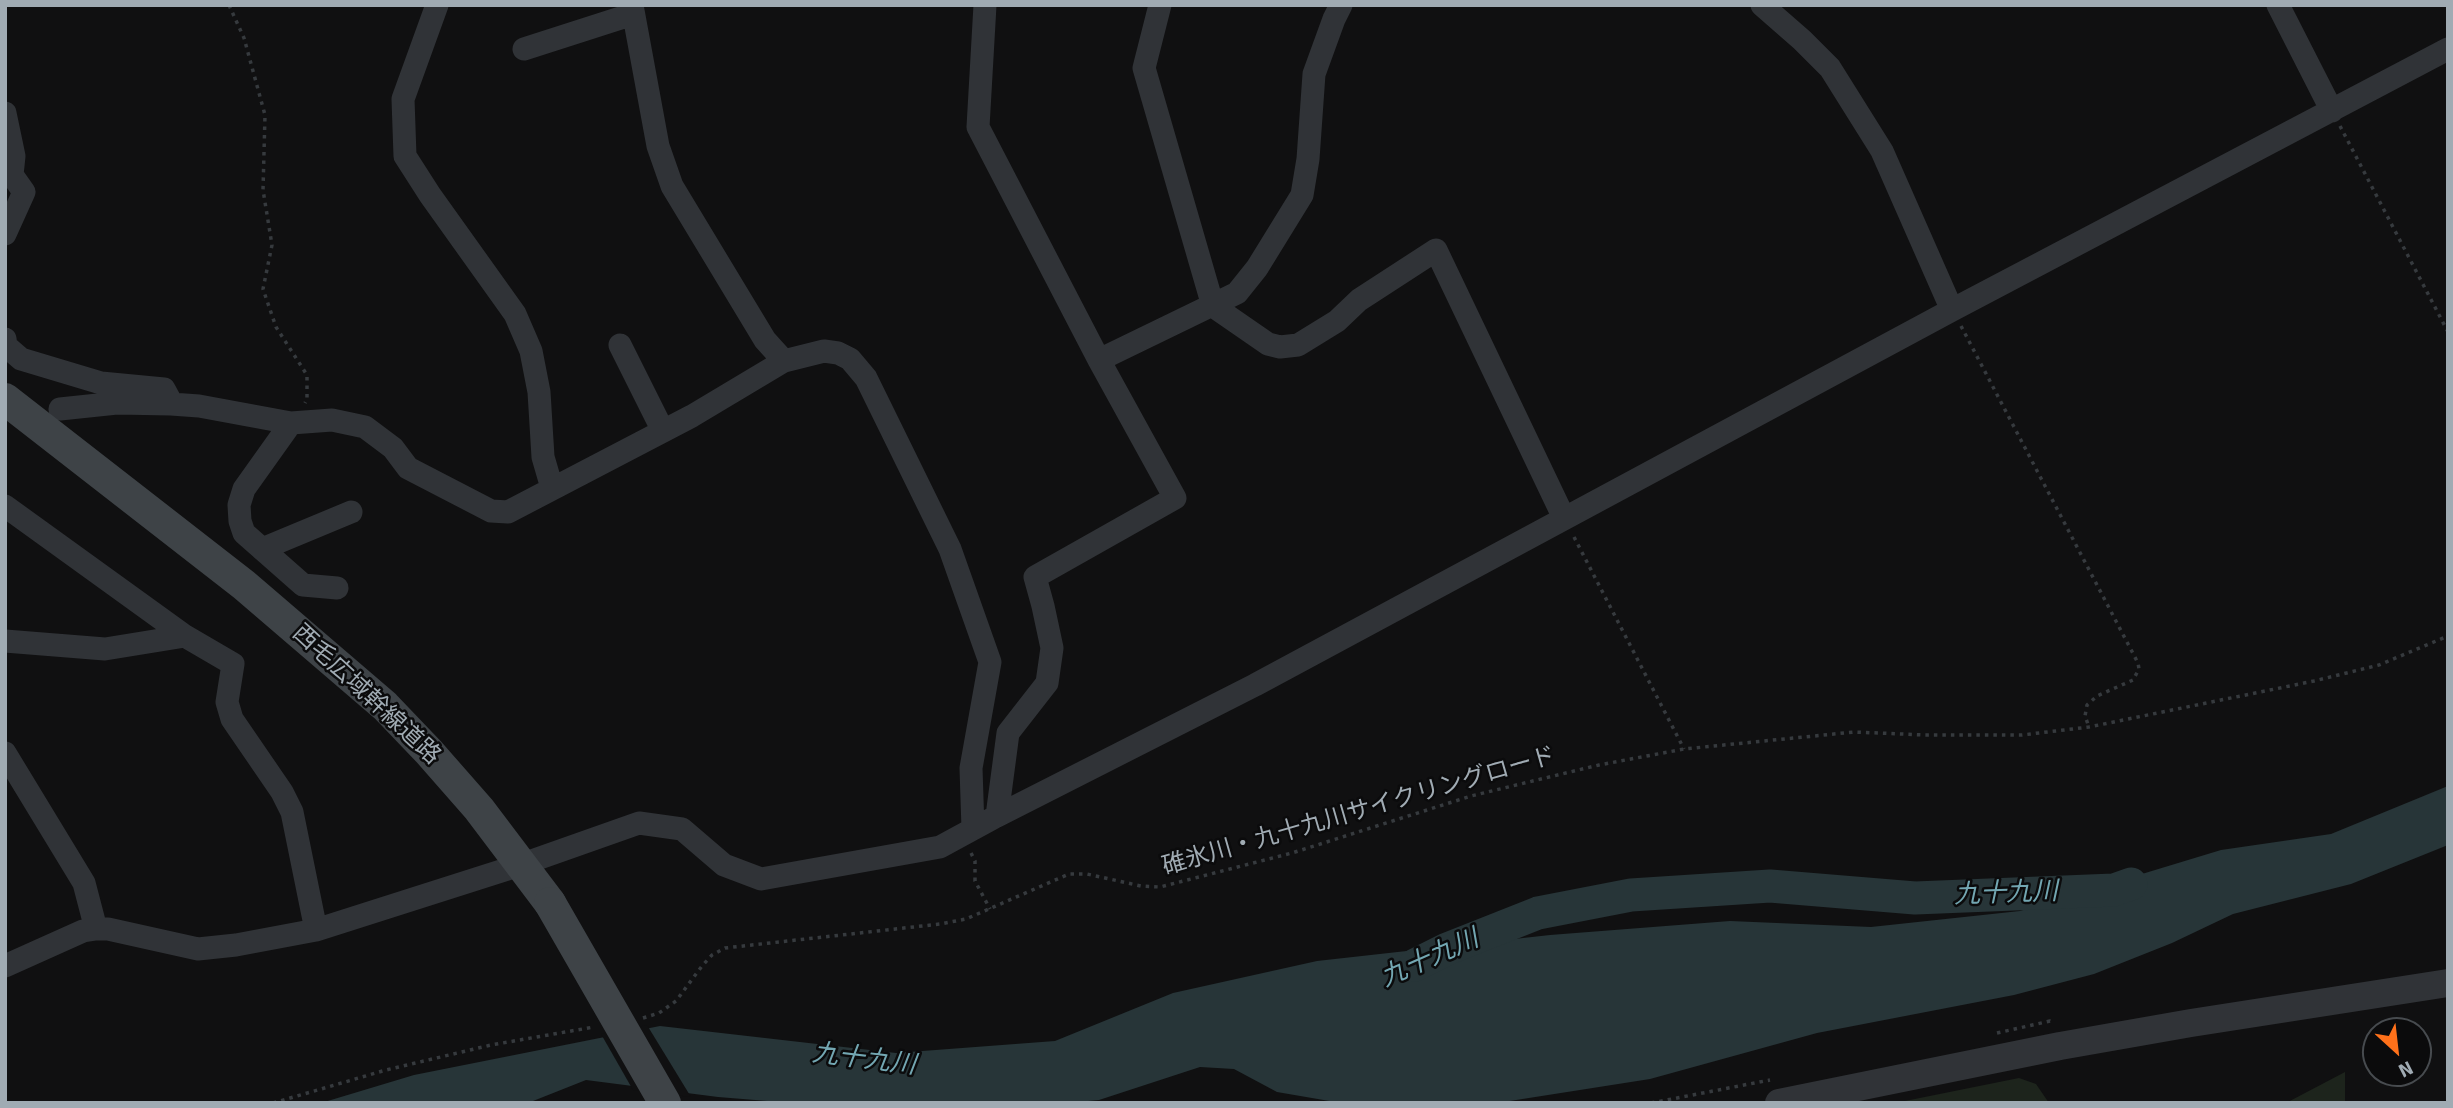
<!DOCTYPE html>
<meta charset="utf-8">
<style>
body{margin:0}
#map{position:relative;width:2453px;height:1108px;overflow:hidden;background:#101011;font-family:Signika,sans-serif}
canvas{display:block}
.frame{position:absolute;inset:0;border:7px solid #a0abb3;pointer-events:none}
.north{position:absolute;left:2362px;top:1017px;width:70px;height:70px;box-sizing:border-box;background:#0b0b0c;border:2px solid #474b4f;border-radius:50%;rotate:153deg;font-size:19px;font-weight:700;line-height:28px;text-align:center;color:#a0abb3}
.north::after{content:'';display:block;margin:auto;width:24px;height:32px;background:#ff711a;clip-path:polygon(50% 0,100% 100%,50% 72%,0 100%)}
</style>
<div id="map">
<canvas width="2453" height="1108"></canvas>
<div class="frame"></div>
<div class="north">N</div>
</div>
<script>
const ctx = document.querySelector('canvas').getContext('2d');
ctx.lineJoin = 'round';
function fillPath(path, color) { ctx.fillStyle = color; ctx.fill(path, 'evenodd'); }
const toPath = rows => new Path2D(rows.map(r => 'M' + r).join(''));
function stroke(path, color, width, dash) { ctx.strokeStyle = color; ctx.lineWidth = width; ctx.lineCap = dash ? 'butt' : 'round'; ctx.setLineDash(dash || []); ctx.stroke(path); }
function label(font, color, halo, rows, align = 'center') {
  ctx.font = font + ' Signika,"Noto Sans JP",sans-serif'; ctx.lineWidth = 5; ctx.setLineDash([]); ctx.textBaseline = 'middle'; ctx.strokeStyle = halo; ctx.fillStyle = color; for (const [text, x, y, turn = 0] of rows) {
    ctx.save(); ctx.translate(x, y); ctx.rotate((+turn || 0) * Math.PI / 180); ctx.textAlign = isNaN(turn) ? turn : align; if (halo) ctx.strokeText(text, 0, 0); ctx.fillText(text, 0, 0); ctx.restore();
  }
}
fillPath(toPath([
 [2345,1072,2345,1103,2286,1103],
 [2019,1078,2036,1084,2049,1103,1895,1103]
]), '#1d241c');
fillPath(toPath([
 [2448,786,2448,845,2351,884,2233,914,2172,943,2094,974,2014,995,1817,1033,1650,1079,1497,1103,1341,1103,1277,1092,1234,1069,1200,1067,1099,1100,1067,1103,792,1103,718,1097,586,1080,528,1103,321,1103,414,1075,660,1026,896,1053,1055,1041,1173,993,1317,961,1550,935,1730,921,1871,927,2020,911,2221,850,2331,834]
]), '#273538');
fillPath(toPath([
 [647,1025,691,1097,633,1090,601,1034]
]), '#101011');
stroke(toPath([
 [1415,965,1447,949,1538,913,1631,895,1770,886,1915,898,2114,890,2131,884]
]), '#273538', 33);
stroke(toPath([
 [229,5,244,38,265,115,263,190,272,245,263,289,276,327,307,375,307,399,305,403],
 [2340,126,2448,332],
 [1961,326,2138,663,2139,669,2133,680,2097,696,2087,705,2085,716,2089,727],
 [1574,537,1684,749],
 [971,853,975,861,975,881,990,909],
 [643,1018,659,1013,676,1001,702,966,712,955,725,948,940,924,966,919,1069,874,1087,874,1141,886,1160,887,1292,853,1471,796,1599,765,1684,749,1854,732,1925,735,2022,735,2089,727,2314,681,2379,665,2448,636],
 [1997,1033,2050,1021,2054,1023],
 [273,1103,386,1070,491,1045,594,1027],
 [1651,1103,1770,1080]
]), '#363a3e', 3.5, [3.5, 5]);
stroke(toPath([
 [437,5,403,99,405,156,430,195,515,314,531,351,539,392,543,457,552,488],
 [632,5,658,146,672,186,765,340,784,361],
 [985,5,978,127,1099,360,1175,498,1035,577,1043,606,1052,648,1047,683,1008,733,997,816],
 [1160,5,1144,68,1213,306,1268,344,1280,347,1298,345,1337,321,1359,300,1436,250,1564,518],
 [1762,5,1802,40,1830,68,1882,151,1952,310],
 [2278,5,2332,111],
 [524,49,633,14],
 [5,113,14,156,12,175,24,192,5,234],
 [5,339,6,346,21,359,101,383,164,389,170,400],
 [620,345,663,431],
 [1099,360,1237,293,1257,268,1302,195,1308,159,1314,74,1334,19,1341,5],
 [60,409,117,403,171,404,199,406,291,423,332,420,365,427,393,448,408,468,491,511,508,512,692,416,784,361,824,351,838,353,850,359,866,378,950,549,990,662,971,768,973,829],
 [291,423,244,489,239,505,240,521,244,533,303,585,337,588],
 [5,506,185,636,233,664,227,702,232,719,282,792,292,812,316,930],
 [262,549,351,512],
 [5,641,105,649,185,636],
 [5,753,84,883,96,929],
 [5,966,83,931,96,929,108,929,198,949,236,945,316,930,520,865,639,823,682,829,724,865,761,879,940,847,997,816,1255,685,1952,310,2448,49]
]), '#303337', 23);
stroke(toPath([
 [1779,1103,2060,1046,2191,1023,2448,983]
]), '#303337', 28);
stroke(toPath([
 [5,399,244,585,385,706,429,752,479,809,550,903]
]), '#3e4347', 32);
stroke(toPath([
 [550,903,665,1103]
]), '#3e4347', 32);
label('24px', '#a0abb3', '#0b0b0c', [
 ["西毛広域幹線道路",366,695,43],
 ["碓氷川・九十九川サイクリングロード",1359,812,-16]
]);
label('italic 26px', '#73a7b2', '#0b0b0c', [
 ["九十九川",2006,894,-2],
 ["九十九川",1430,959,-24],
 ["九十九川",864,1060,7]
]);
</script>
